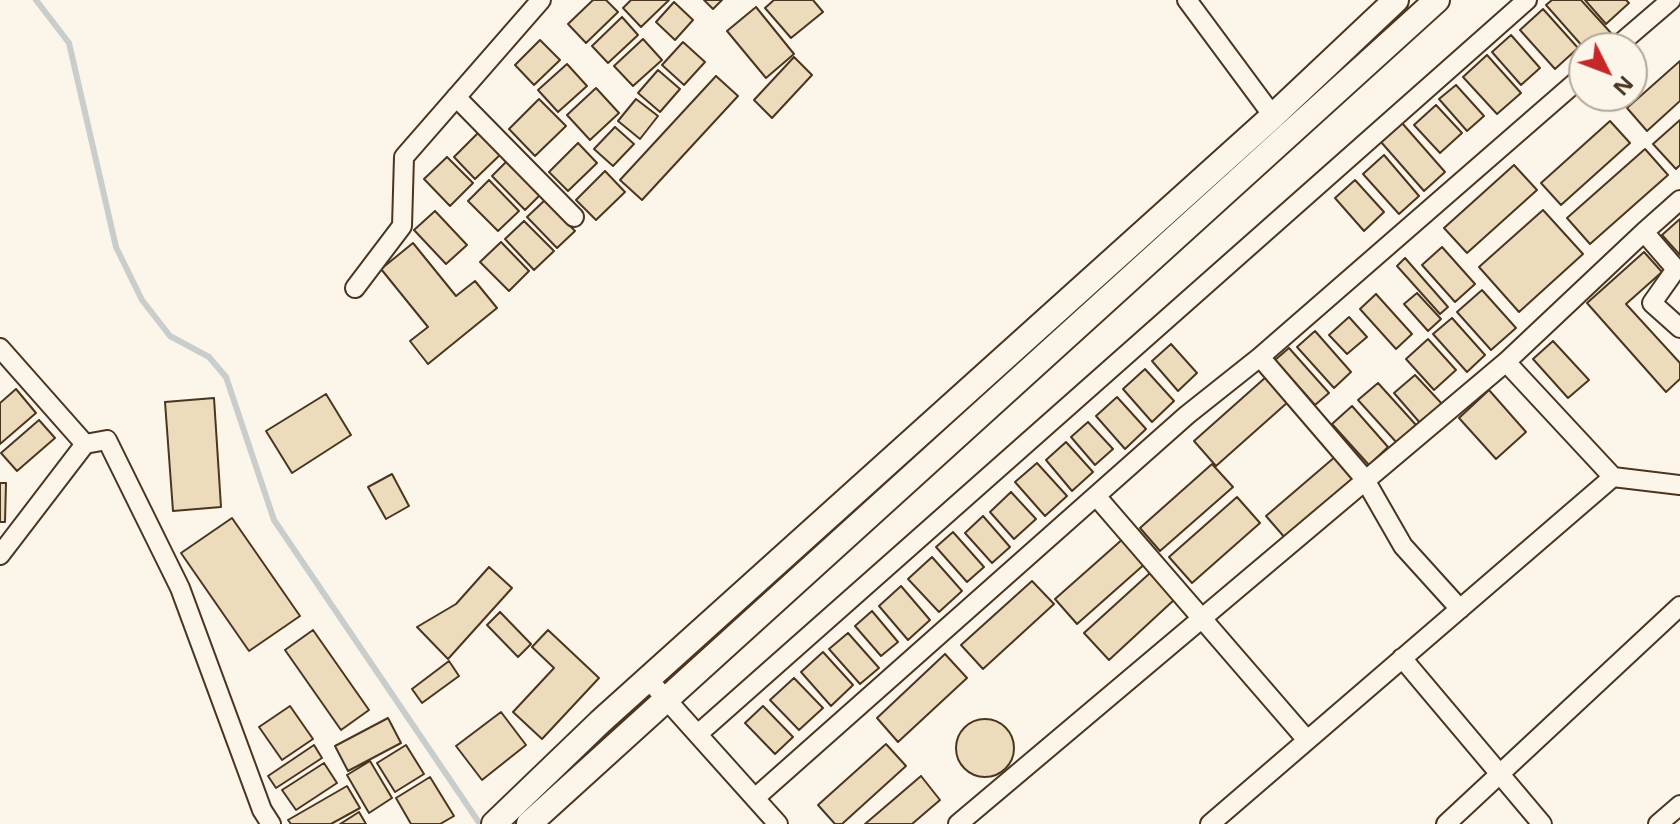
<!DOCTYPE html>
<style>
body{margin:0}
#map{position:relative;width:1680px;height:824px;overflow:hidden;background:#fbf6e9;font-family:"Noto Sans",sans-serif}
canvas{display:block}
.north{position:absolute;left:1568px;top:32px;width:80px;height:80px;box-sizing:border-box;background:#fbf6e9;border:2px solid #b4a999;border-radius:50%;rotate:132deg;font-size:22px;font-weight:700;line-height:32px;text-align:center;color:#4a3520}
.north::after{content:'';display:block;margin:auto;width:28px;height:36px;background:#c62828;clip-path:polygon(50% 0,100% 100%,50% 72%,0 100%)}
</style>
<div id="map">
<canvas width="1680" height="824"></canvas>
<div class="north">N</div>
</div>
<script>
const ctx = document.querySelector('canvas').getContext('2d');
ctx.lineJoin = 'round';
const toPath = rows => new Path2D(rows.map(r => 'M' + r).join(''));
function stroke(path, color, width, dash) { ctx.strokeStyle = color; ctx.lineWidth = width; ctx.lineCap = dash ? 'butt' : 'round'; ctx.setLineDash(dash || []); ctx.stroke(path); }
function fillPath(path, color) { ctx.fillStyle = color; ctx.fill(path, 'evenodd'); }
stroke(toPath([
 [36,0,69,43,116,247,142,300,170,336,209,357,226,377,274,520,480,824]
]), '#c9cecd', 6);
const building = toPath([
 [593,0,606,0,618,12,586,43,568,24,593,0],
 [631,0,669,0,641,27,623,8,631,0],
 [704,0,722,0,713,9,704,0],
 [774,0,813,0,823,12,791,38,765,8,774,0],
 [1552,0,1581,0,1611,33,1595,48,1584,48,1546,5,1552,0],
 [1585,0,1626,0,1629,3,1606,24,1585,0],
 [674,2,693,20,675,40,656,22,674,2],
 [756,7,794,54,766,78,727,31,756,7],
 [1543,9,1578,48,1555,69,1520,30,1543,9],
 [622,17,638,35,608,63,592,46,622,17],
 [1511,35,1540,68,1521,85,1492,52,1511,35],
 [643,39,662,60,633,86,614,66,643,39],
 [540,40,560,60,534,85,515,65,540,40],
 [683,42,705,62,684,85,662,65,683,42],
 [1487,55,1521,93,1497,114,1463,77,1487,55],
 [794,57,812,75,772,118,754,100,794,57],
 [1680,61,1680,101,1647,131,1627,108,1680,61],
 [567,64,587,86,558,112,538,90,567,64],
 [658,70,680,89,660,112,638,93,658,70],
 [716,76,738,96,642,200,620,180,716,76],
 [1456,85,1484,116,1467,131,1439,99,1456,85],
 [596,88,619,113,590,140,567,115,596,88],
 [539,99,566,126,535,156,509,129,539,99],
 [636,99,658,116,640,139,618,121,636,99],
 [1436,105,1462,133,1440,153,1414,125,1436,105],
 [1680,120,1680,165,1676,169,1653,144,1680,120],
 [1610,121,1630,143,1561,205,1541,183,1610,121],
 [1402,123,1445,172,1424,191,1381,142,1402,123],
 [615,127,634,144,613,166,594,149,615,127],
 [482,129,504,151,475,179,454,157,482,129],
 [578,143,597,163,568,191,549,172,578,143],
 [1645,149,1668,175,1590,244,1567,218,1645,149],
 [1384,155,1419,196,1399,214,1363,174,1384,155],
 [447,157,473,183,450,206,424,179,447,157],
 [510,158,543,192,525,210,492,176,510,158],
 [1514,165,1537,190,1467,253,1444,228,1514,165],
 [605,171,625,192,596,220,576,200,605,171],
 [489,180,519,211,498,231,468,201,489,180],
 [1355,180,1384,212,1364,231,1335,198,1355,180],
 [545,200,575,231,557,248,527,217,545,200],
 [1543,210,1583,254,1519,312,1479,267,1543,210],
 [435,211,467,245,446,264,414,230,435,211],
 [1680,219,1680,255,1662,235,1680,219],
 [524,221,554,251,534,270,505,239,524,221],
 [501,242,529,271,509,291,480,262,501,242],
 [413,243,456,296,475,281,497,308,428,364,410,341,428,327,381,269,413,243],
 [1442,247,1475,284,1455,302,1422,265,1442,247],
 [1644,252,1662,272,1626,304,1680,363,1680,379,1666,392,1587,303,1644,252],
 [1405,258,1448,307,1440,314,1397,266,1405,258],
 [1482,290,1516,328,1491,350,1457,312,1482,290],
 [1417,293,1441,319,1428,331,1404,304,1417,293],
 [1376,294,1412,334,1396,349,1360,309,1376,294],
 [1349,317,1367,337,1347,354,1329,335,1349,317],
 [1452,318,1485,355,1467,372,1433,334,1452,318],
 [1315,331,1351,372,1334,388,1297,347,1315,331],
 [1428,339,1456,370,1434,390,1406,359,1428,339],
 [1553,341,1589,380,1568,398,1533,359,1553,341],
 [1171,344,1197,373,1178,391,1152,361,1171,344],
 [1289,348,1329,393,1315,405,1275,360,1289,348],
 [1145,369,1174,401,1152,422,1123,389,1145,369],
 [1415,375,1443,405,1421,424,1394,393,1415,375],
 [1266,377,1288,402,1216,466,1194,441,1266,377],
 [1378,383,1416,425,1397,443,1358,400,1378,383],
 [16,389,36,413,0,444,0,403,16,389],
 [1489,390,1526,432,1496,459,1459,418,1489,390],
 [326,394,351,435,292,473,266,431,326,394],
 [1117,397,1146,429,1125,449,1096,416,1117,397],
 [214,398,221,507,173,511,165,402,214,398],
 [1352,406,1388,447,1369,465,1332,424,1352,406],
 [39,420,55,438,17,471,1,453,39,420],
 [1088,422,1113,449,1095,465,1071,437,1088,422],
 [1066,442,1093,472,1072,491,1046,460,1066,442],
 [1336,456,1355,479,1286,539,1266,516,1336,456],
 [1037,463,1067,496,1045,516,1015,482,1037,463],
 [1212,464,1233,487,1160,551,1140,528,1212,464],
 [392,474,409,506,386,519,368,487,392,474],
 [0,483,6,483,5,522,0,522,0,483],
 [1011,492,1036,519,1014,539,990,512,1011,492],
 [1237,497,1260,523,1192,583,1169,557,1237,497],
 [983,516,1010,547,992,563,965,533,983,516],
 [232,518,300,616,249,651,181,553,232,518],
 [953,532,984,567,967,582,936,547,953,532],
 [1125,537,1147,562,1077,624,1055,599,1125,537],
 [932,557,962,591,939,612,908,579,932,557],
 [489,567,512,588,448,659,417,627,456,604,489,567],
 [1150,573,1175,599,1109,660,1084,633,1150,573],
 [1032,581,1054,604,983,669,961,645,1032,581],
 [901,586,930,620,908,640,879,606,901,586],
 [872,611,898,642,881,656,855,626,872,611],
 [500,612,531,644,518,657,487,625,500,612],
 [313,630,369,710,341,730,285,650,313,630],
 [548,630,599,678,542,739,513,712,554,668,532,647,548,630],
 [848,633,879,668,860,684,829,649,848,633],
 [823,652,853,685,831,706,801,672,823,652],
 [945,654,967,678,898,742,877,718,945,654],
 [449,661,459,676,422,703,412,689,449,661],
 [794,678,823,708,799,730,770,700,794,678],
 [290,706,313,739,282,760,259,727,290,706],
 [763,706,793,737,775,754,745,723,763,706],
 [501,712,526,745,482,780,456,746,501,712],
 [388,718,401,743,348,771,335,746,388,718],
 '956 748a29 29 0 1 1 58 0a29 29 0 1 1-58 0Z',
 [886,744,906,766,842,824,835,824,818,805,886,744],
 [314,745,322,758,276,788,268,776,314,745],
 [406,745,424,774,395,792,377,763,406,745],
 [370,761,392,798,369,813,347,775,370,761],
 [324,763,337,783,296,810,282,790,324,763],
 [921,776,940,800,912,824,865,824,921,776],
 [430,777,454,816,440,824,411,824,396,798,430,777],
 [347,786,360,808,331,824,291,824,288,820,347,786],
 [359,812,366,824,340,824,359,812]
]);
fillPath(building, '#ecdcbc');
stroke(building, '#4a3520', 2);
const street = toPath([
 [1187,0,1273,116],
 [1615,48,1671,0],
 [456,97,574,217],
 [1680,200,1644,232,1676,269,1652,303,1680,328],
 [355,288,402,226,404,157,541,0],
 [0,348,85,444],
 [1260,357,1364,478,1403,546,1460,609],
 [1613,477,1506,362,1644,232],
 [1096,496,1307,740],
 [0,555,85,444,107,440,180,588,262,810,271,824],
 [1402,658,1542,824],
 [648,679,778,824],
 [698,734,1527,0],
 [755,798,1187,415,1260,357,1584,75],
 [958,824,1506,362],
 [1210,824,1613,477,1680,485],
 [1446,824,1680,606],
 [1658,824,1680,805]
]);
const secondary = toPath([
 [494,824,600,722,1273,116,1396,0],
 [529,824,1437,0]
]);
stroke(street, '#4a3520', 22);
stroke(secondary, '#4a3520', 28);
stroke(street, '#fbf6e9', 18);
stroke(secondary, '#fbf6e9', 24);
</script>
